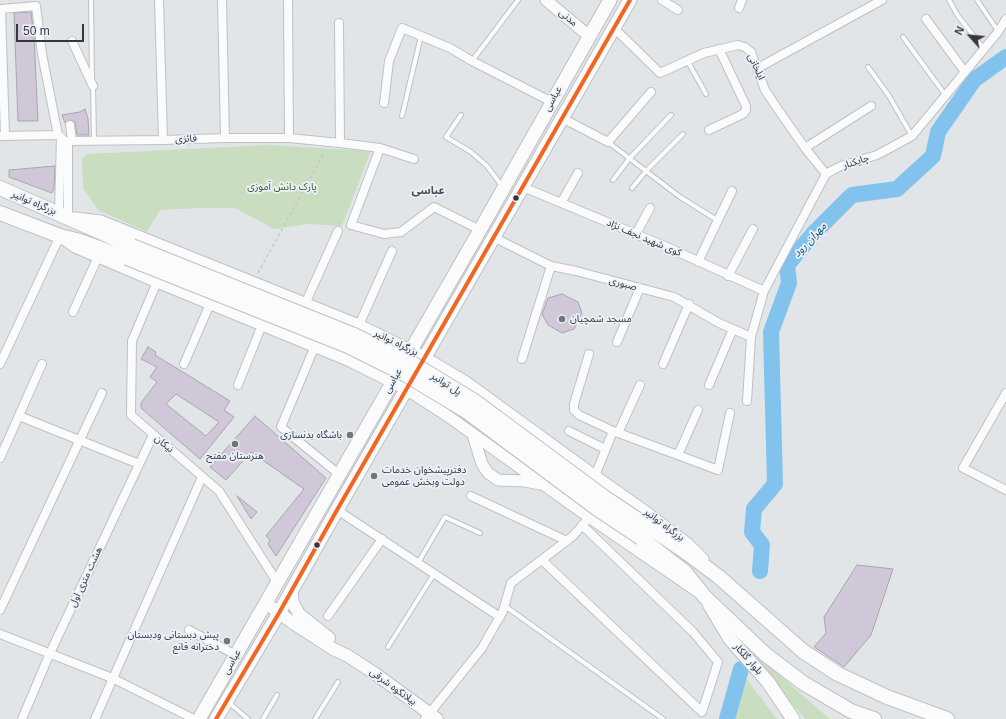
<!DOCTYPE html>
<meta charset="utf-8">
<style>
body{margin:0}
#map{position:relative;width:1006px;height:719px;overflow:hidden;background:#e2e5e8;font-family:Helvetica,sans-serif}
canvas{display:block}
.north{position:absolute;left:950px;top:16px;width:40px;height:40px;-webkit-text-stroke:3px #ebf1fa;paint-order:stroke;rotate:297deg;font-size:11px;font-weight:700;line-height:16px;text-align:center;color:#35373a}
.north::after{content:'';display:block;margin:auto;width:14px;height:18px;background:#35373a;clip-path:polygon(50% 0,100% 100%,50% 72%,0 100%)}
.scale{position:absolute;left:16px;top:24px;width:68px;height:18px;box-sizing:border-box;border:2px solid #35373a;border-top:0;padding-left:5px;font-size:12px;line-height:14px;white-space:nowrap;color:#35373a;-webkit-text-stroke:3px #ebf1fa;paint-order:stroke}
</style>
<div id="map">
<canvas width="1006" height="719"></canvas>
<div class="north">N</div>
<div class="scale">50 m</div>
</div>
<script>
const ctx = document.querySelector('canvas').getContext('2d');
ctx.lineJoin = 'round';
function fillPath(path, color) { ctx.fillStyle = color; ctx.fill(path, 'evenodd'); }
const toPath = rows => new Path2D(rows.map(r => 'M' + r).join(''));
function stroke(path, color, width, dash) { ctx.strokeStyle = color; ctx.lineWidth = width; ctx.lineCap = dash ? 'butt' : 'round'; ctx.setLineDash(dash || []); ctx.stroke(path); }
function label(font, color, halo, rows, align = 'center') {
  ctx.font = font + ' Helvetica,"Noto Sans Arabic",sans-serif'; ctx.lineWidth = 3.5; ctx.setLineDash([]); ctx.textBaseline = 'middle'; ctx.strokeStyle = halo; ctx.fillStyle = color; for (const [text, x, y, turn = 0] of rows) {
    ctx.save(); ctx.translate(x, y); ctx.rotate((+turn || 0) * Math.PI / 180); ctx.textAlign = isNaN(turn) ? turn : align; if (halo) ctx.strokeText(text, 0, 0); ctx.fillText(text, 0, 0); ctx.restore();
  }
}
fillPath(toPath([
 [267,145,371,151,342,226,309,224,274,229,235,208,199,208,160,210,147,232,98,210,83,188,82,159,86,154],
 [733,635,802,695,830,719,805,719],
 [745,677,777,719,733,719]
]), '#c9dec0');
stroke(toPath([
 [760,571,762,545,752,532,754,509,775,484,771,332,789,283,787,265,813,234,852,195,897,189,933,156,938,132,974,80,1006,57],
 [727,719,741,669]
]), '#81c3ec', 16);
const building = toPath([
 [31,12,34,37,38,121,18,121,14,13,31,12],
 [85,109,88,119,89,135,77,135,75,122,70,120,65,123,62,115,80,112,85,109],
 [55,166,54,188,52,193,9,177,9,170,55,166],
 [562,294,578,302,582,313,574,329,562,333,548,325,542,314,548,298,562,294],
 [148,347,156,352,155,355,230,401,224,410,234,417,200,459,141,408,141,403,157,382,150,377,157,367,141,359,148,347],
 [176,394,219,422,206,436,166,404,176,394],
 [255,416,326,478,276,556,268,544,270,540,266,536,304,489,251,452,226,480,210,467,255,416],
 [237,496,257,512,251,519,237,496],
 [857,565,893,569,871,635,844,667,814,647,826,633,824,617,857,565]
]);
fillPath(building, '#d0c8d9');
stroke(building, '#a6a7a9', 1);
const service = toPath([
 [91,0,92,79],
 [949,0,958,16,984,49],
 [977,0,998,31],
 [903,37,946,96],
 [687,60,706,94],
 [472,61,518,0],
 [868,67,889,96,912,136],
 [93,86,94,141],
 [461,115,446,137,471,152,487,166,502,186],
 [402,116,421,36],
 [608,142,680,197,717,220],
 [613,180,629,159,671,115],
 [632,188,646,171,683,134],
 [418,563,445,517,480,533],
 [505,606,663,719],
 [388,647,434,574],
 [228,702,248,719],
 [263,719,277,695],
 [315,719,338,682]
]);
const minor = toPath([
 [159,0,163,140],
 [222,0,225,138],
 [288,0,289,138],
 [662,0,678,10],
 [739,8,742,0],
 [926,19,965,72],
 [339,23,340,143],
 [614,28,660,73,704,53,738,45,745,47,751,52,765,90,777,108,805,148,826,174],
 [72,41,93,86],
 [758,68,882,0],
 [384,103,389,61,402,28,450,48,472,61,552,102],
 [562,118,608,142,651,92],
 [70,125,72,141],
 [709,130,743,114,746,110,746,106,719,49],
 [1,136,58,135,62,138],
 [5,136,1,9,36,6,42,54,58,135],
 [380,148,351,225,384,234,401,232,434,207,480,230],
 [805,148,871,106],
 [523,187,667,247,764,291],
 [561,203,578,173],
 [59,213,61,137],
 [68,217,68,141,163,140,225,138,289,138,340,143,380,148,414,159],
 [636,234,650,208],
 [493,237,551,266,576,271,674,297,719,323,751,337],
 [698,262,732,191],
 [728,276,753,229],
 [157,282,132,341,131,415,219,491,277,582],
 [305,304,338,231],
 [73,312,98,257],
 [359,325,392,251],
 [617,342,640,288],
 [315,346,281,427,340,475],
 [589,354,574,404,574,410,579,415,613,431,718,470,730,413],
 [522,359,551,266],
 [0,364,60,236],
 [184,364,210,304],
 [663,364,689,304],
 [238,385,262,325],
 [709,385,733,329],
 [1006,393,963,468,1006,490],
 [747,401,751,337,764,291,826,174,833,170,841,166,877,155,912,136,998,32,1006,19],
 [19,416,139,464],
 [569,431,605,449],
 [618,433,640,385],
 [678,455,698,410],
 [0,458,42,364],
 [595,476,613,431],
 [471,496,567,541],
 [337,510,500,617],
 [542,560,702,712,718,662,693,632,582,525],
 [0,610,102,393],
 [328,616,382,539],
 [189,630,236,655],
 [0,634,112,678,194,719],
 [22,719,50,653,153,435],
 [95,719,202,477],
 [425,719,482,648,503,611,511,583,573,536,585,522]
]);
const tertiary = toPath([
 [546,0,589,36],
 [76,218,101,221,359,325,424,357,466,382,595,476,642,509,688,544,703,559],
 [64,239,75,247,157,282,350,361,406,389,445,414,589,517,697,591],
 [473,435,482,464,488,473,498,480,525,481,540,484]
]);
const secondary = toPath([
 [291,591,293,603,299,614,329,638],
 [266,603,290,621,333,649,348,656,377,675,437,719]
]);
const primary = toPath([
 [709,604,730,639,768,682,793,719],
 [199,719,480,230,610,0],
 [216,719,279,613,337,510,630,0]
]);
const trunk = toPath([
 [0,188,132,246],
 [0,213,60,236,80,241,127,258],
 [649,527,687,553,719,577,804,652,838,674,887,697,947,719],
 [641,538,685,572,705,597,765,654,803,683,851,711,874,719]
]);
stroke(service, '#bec1c4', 6);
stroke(minor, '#bec1c4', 10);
stroke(tertiary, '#bec1c4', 13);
stroke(secondary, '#bec1c4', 14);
stroke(primary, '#bec1c4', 15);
stroke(trunk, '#bec1c4', 16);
stroke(toPath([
 [258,273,325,151]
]), '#c4c5c6', 1.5, [3, 3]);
stroke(service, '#fbfbfc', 4);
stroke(minor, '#fbfbfc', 8);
stroke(tertiary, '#fbfbfc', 11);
stroke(secondary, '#fbfbfc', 12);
stroke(primary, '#fbfbfc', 13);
stroke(trunk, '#fbfbfc', 14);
const trunkBridge = toPath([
 [132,246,354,335,412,363,473,400,604,497,649,527],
 [127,258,348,346,406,375,466,411,596,508,641,538]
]);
stroke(trunkBridge, '#bec1c4', 16, []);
stroke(trunkBridge, '#fbfbfc', 14);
stroke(toPath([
 [216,719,279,613,337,510,630,0]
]), '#f26522', 4);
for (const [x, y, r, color] of [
 [516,198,3.5,"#35373a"],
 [562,319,4,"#727477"],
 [350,435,4,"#727477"],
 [235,444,4,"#727477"],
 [374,476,4,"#727477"],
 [317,545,3.5,"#35373a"],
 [227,641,4,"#727477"]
]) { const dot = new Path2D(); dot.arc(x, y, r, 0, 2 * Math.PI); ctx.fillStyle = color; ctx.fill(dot); stroke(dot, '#ebf1fa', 1.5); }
label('10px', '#35373a', '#ebf1fa', [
 ["مدنی",568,18,40],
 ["ایلخانی",756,67,66],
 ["عباسى",553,99,-61],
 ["فائزی",186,139,-2],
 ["چایکنار",856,162,-18],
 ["بزرگراه توانیر",34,203,23],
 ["کوی شهید نجف نژاد",644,238,23],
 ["صبوری",623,284,15],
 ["بزرگراه توانیر",396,343,26],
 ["عباسى",393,381,-60],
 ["پل توانیر",446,384,32],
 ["نیکان",164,444,40],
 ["بزرگراه توانیر",664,525,37],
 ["هشت متری اول",86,577,-65],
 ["بلوار گلکار",748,659,49],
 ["عباسى",232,662,-60],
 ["بیلانکوه شرقی",393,687,36]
]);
label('10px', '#34531c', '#ebf1fa', [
 ["پارک دانش آموزی",282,187]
]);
label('10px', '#35373a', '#ebf1fa', [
 ["مسجد شمچیان",570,319],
 ["باشگاه بدنسازی",342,435,"right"],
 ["هنرستان مفتح",235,456,"center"],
 ["دفترپیشخوان خدمات",382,470],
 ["دولت وبخش عمومی",382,482],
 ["پیش دبستانی ودبستان",219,635,"right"],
 ["دخترانه قانع",219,647,"right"]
], 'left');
label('bold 11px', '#494e55', '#ebf1fa', [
 ["عباسی",428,191]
]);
label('italic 11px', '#0f567c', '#ebf1fa', [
 ["مهران رود",810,240,-47]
]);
</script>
